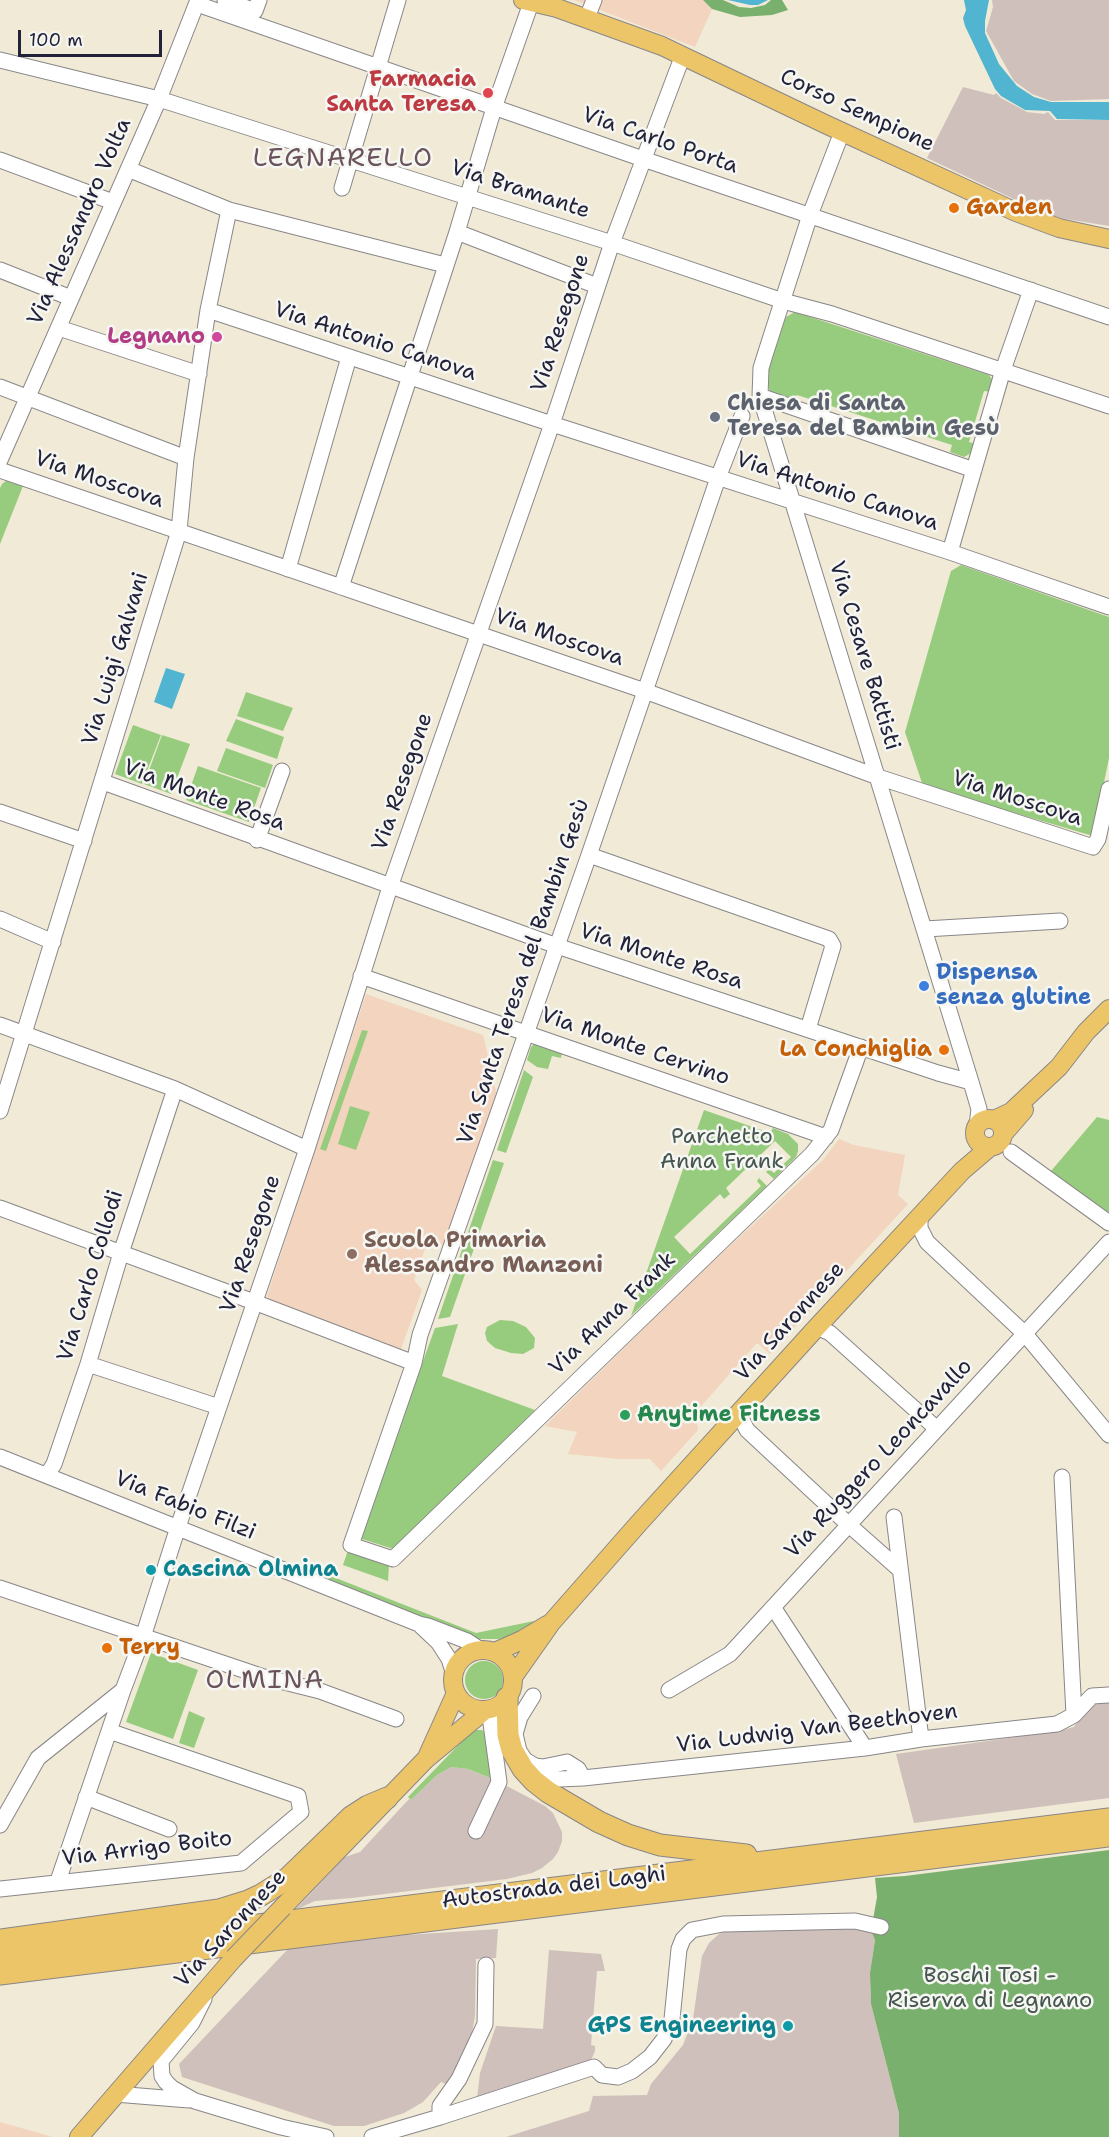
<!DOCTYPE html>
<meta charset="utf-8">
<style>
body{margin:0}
#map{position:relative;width:1109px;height:2137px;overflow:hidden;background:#f0ead6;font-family:"Shantell Sans",sans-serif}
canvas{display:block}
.scale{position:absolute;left:18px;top:30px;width:144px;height:27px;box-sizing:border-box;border:3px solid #22223b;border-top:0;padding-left:8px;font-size:18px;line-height:21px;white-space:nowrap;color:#22223b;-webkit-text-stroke:4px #f6f6f2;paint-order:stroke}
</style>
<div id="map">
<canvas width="1109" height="2137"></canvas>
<div class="scale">100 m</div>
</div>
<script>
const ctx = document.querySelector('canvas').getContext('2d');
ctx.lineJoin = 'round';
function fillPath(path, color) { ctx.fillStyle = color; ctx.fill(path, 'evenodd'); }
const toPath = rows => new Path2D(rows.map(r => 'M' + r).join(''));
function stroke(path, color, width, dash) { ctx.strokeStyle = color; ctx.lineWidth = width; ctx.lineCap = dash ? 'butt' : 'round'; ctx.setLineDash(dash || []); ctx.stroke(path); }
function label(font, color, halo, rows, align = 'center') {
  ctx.font = font + ' "Shantell Sans",sans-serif'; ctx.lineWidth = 5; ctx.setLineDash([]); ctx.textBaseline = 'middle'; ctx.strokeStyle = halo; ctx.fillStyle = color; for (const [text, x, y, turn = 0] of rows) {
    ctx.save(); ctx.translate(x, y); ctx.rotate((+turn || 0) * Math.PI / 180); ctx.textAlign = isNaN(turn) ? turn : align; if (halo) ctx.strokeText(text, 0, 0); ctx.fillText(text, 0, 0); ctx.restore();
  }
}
fillPath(toPath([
 [574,0,703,0,712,9,695,47],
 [366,994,483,1035,497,1095,445,1246,428,1240,414,1280,422,1290,400,1352,271,1302,267,1296],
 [839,1139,854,1145,905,1155,898,1195,908,1204,770,1354,757,1343,695,1413,698,1430,661,1471,650,1459,620,1459,568,1454,577,1432,545,1426,692,1281,823,1160],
 [0,2122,53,2137,0,2137]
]), '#f3d4bf');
fillPath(toPath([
 [992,0,1109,0,1109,99,1051,101,1032,94,1014,81,986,31,993,7],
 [963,87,994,95,996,93,1001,98,1027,112,1044,114,1048,112,1055,120,1109,120,1109,226,1060,218,1020,202,927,158],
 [1109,1701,1109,1798,914,1823,896,1754,1058,1731,1074,1727,1090,1702],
 [451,1767,468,1769,499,1782,545,1806,553,1813,562,1832,562,1841,558,1852,553,1859,542,1868,532,1873,507,1879,352,1898,315,1901,295,1910,345,1857,360,1852,409,1799,411,1800,437,1775],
 [861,1925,871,1931,875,1940,870,1973,871,2004,899,2113,899,2137,506,2137,589,2111,593,2096,647,2095,651,2084,683,2045,693,2019,702,1956,709,1943,719,1934,729,1930],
 [498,1929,496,1958,476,1959,475,2016,471,2039,460,2063,446,2084,441,2082,423,2102,404,2113,364,2126,334,2126,182,2077,179,2064,288,1949,406,1935],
 [549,1950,601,1954,605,1971,597,1971,591,2045,595,2046,595,2051,591,2060,477,2098,480,2073,496,2026,543,2029]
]), '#cfc0bb');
fillPath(toPath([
 [795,312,989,375,994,382,992,392,984,391,969,442,976,444,973,452,964,457,950,452,952,445,797,395,790,400,770,393,767,380,770,362,786,317],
 [7,480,23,486,0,544,0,488,2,484],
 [961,565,1109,617,1109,758,1093,836,923,786,905,732,951,571],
 [246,692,293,708,283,731,237,716],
 [236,719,284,737,277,759,226,741],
 [133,725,161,735,142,784,115,774],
 [162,735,190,744,171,794,144,784],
 [226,748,273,765,265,788,217,771],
 [198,766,261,788,249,822,186,800],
 [362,1030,368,1031,326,1151,320,1149],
 [535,1043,563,1049,561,1058,552,1056,548,1069,537,1067,527,1060,531,1047],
 [524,1070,533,1077,506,1153,497,1150],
 [350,1106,370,1112,356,1150,338,1144],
 [704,1110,770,1133,773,1128,788,1134,798,1144,798,1151,796,1157,774,1179,766,1172,769,1169,774,1173,791,1157,775,1141,726,1188,730,1194,724,1199,720,1194,674,1237,690,1254,761,1186,757,1181,759,1178,767,1186,631,1316],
 [1097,1117,1109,1120,1109,1215,1051,1171],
 [493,1160,504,1163,450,1317,438,1319],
 [500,1320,513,1321,526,1327,535,1338,534,1348,523,1354,511,1353,495,1348,487,1341,485,1333,487,1327],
 [458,1324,442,1376,535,1410,393,1549,359,1538,435,1328],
 [348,1550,389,1565,388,1581,343,1565],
 [295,1562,476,1633,534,1621,526,1631,499,1639,474,1639,292,1568],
 [151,1653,198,1670,173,1739,126,1722],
 '465 1680a19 19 0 1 1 38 0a19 19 0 1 1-38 0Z',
 [189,1711,205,1718,194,1748,179,1743],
 [473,1730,482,1730,488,1735,495,1780,468,1769,451,1767,437,1775,411,1800,408,1797]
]), '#97cc7e');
fillPath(toPath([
 [703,0,723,0,739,7,751,8,765,5,771,0,782,0,788,10,772,15,740,17,712,9],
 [1109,1850,1109,2137,899,2137,899,2113,871,2004,870,1973,875,1940,871,1931,877,1897,875,1878,905,1876]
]), '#79b06d');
fillPath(toPath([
 [728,0,768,0,758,5,750,5],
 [964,0,989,0,985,21,985,33,999,64,1017,86,1034,97,1051,102,1109,102,1109,120,1057,119,1050,111,1025,110,1001,96,995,89,965,26,963,18,966,10],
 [166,668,185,674,172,709,154,702]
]), '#51b4d0');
const minor = toPath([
 [225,0,255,11,259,0],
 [197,4,643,159,1109,317],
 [587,18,594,0],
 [0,60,159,99,612,243,783,301,832,314,1109,406],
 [842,132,810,215,765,355,761,368,760,396,971,1082,979,1109,977,1126],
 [0,160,113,202],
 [128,169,229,210,445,265],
 [342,188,398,0],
 [457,232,597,286],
 [0,270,71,298],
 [208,310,552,424,950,552,1109,607],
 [59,328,199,374],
 [0,387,186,458],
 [760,396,974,470],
 [742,416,718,478,589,855,420,1335,414,1363,351,1545,393,1559,812,1154,831,1130,861,1047],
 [0,460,159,99,198,0],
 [0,470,645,691,878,777,1093,847,1098,839,1109,789],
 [950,552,1003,370,1031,290],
 [288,569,349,357],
 [341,587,457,232,494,108,531,3],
 [103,782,557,946,938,1073,971,1082],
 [0,812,84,841],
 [257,840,282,771],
 [589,855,829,939,833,946,808,1029],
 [0,919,53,942],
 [925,929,1060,921],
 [361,976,826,1137],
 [0,1025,175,1089,307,1149],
 [0,1111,179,531,186,458,208,310,229,210],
 [1011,1152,1109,1223],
 [0,1208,262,1305,414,1363],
 [920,1217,920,1228,927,1242,1025,1334,1109,1435],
 [817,1327,830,1333,937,1429],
 [88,1364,219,1407],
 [739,1414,747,1430,849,1525,900,1570],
 [0,1457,419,1624,428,1626,467,1641,481,1650],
 [47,1475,54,1464,88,1364,121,1253,175,1089],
 [1062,1477,1074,1715],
 [894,1517,921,1739],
 [0,1588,264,1677,320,1691,396,1719],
 [773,1607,865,1748],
 [421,1626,438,1642,449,1659,454,1674],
 [669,1690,730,1654,1109,1242],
 [533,1696,520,1717,515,1734,519,1751,525,1760,535,1766,543,1767,567,1762,578,1769,583,1778],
 [529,1773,536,1776,559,1779,583,1778,865,1748,921,1739,1057,1724,1074,1715,1092,1696,1109,1695],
 [86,1797,169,1829],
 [0,1825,38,1758,123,1690],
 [476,1831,499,1782,489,1709],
 [58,1881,123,1690,143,1637,178,1527,307,1149,390,887,552,424,612,243,683,55],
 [0,1889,241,1863,301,1812,298,1796,109,1731],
 [204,1999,192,2023,161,2061,162,2076,166,2082,172,2088,195,2101,281,2127,326,2137],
 [115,2094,189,2100],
 [440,2117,594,2067,602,2075,618,2077,632,2071,650,2057,664,2039,672,2019,679,1949,683,1939,692,1930,723,1924,855,1921,881,1927],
 [372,2137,440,2117,440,2106,459,2079,485,2024,486,1965]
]);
const major = toPath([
 [523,0,557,8,662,46,825,124,1016,212,1059,228,1109,239],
 '975 1133a14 14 0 1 1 28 0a14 14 0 1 1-28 0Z',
 [994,1120,1011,1112,1059,1067,1086,1032,1109,1009],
 [1004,1133,1024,1110],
 '453 1680a30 30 0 1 1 60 0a30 30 0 1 1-60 0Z',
 [495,1652,522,1640,547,1625],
 [513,1677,551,1623,639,1523,817,1327,962,1171,990,1147],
 [428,1755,456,1693],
 [283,1907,426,1759,485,1710],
 [79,2137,234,1958]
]);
const highway = toPath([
 [507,1698,508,1735,512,1750,523,1769,534,1781,548,1792,599,1822,628,1835,660,1845,746,1855],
 [0,1940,219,1910,248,1901,261,1895,288,1878,351,1817,368,1806,387,1798],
 [0,1957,1109,1819],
 [0,1974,1109,1836]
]);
stroke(minor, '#898688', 17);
stroke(major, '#898688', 20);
stroke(highway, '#898688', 23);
stroke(minor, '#fff', 15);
stroke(major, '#ecc569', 18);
stroke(highway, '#ecc569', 21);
const majorBridge = toPath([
 [234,1958,283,1907]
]);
stroke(majorBridge, '#898688', 20, []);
stroke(majorBridge, '#ecc569', 18);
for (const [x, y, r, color] of [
 [488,93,6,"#e0444e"],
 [954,208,6,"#e8710a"],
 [217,337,6,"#d1479c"],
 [715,417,6,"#6b7280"],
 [924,986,6,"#3f7fe0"],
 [944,1050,6,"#e8710a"],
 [352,1254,6,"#8d6e63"],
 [625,1415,6,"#2e9e5b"],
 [151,1570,6,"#0f9aa8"],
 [107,1648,6,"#e8710a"],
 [788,2026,6,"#0f9aa8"]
]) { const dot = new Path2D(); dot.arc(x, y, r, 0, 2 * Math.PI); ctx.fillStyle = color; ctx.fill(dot); stroke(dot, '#f6f6f2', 2); }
label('bold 22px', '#be3a42', '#f6f6f2', [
 ["Farmacia",476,80],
 ["Santa Teresa",476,105]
], 'right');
label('22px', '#22223b', '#f6f6f2', [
 ["Corso Sempione",857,111,25],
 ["Via Carlo Porta",660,141,19],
 ["Via Bramante",520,190,18],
 ["Via Alessandro Volta",80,222,-66],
 ["Via Resegone",561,323,-72],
 ["Via Antonio Canova",375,342,18],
 ["Via Moscova",99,480,19],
 ["Via Antonio Canova",837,492,18],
 ["Via Moscova",559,638,19],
 ["Via Cesare Battisti",864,656,73],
 ["Via Luigi Galvani",116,659,-73],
 ["Via Resegone",403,782,-71],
 ["Via Monte Rosa",204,796,20],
 ["Via Moscova",1017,799,18],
 ["Via Monte Rosa",661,957,18],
 ["Via Santa Teresa del Bambin Gesù",524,972,-71],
 ["Via Monte Cervino",635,1047,19],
 ["Via Resegone",251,1244,-71],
 ["Via Carlo Collodi",91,1276,-73],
 ["Via Anna Frank",613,1314,-44],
 ["Via Saronnese",790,1322,-48],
 ["Via Ruggero Leoncavallo",879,1459,-47],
 ["Via Fabio Filzi",185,1506,22],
 ["Via Ludwig Van Beethoven",817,1729,-7],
 ["Via Arrigo Boito",147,1849,-7],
 ["Autostrada dei Laghi",554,1888,-7],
 ["Via Saronnese",231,1929,-47]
]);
label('bold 22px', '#c56008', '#f6f6f2', [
 ["Garden",966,208],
 ["La Conchiglia",932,1050,"right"],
 ["Terry",119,1648]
], 'left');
label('bold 22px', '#b23c85', '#f6f6f2', [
 ["Legnano",205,337]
], 'right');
label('bold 22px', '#5b616d', '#f6f6f2', [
 ["Chiesa di Santa",727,404],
 ["Teresa del Bambin Gesù",727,429]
], 'left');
label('bold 22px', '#366cbe', '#f6f6f2', [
 ["Dispensa",936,973],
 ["senza glutine",936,998]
], 'left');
label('22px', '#45554f', '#f6f6f2', [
 ["Parchetto",722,1137],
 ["Anna Frank",722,1162],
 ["Boschi Tosi -",990,1976],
 ["Riserva di Legnano",990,2001]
]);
label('bold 22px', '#785e54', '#f6f6f2', [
 ["Scuola Primaria",364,1241],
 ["Alessandro Manzoni",364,1266]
], 'left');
label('bold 22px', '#27864d', '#f6f6f2', [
 ["Anytime Fitness",637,1415]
], 'left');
label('bold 22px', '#0d838f', '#f6f6f2', [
 ["Cascina Olmina",163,1570],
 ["GPS Engineering",776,2026,"right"]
], 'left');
ctx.letterSpacing = '1.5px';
label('26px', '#6b535c', '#f6f6f2', [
 ["LEGNARELLO",343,159],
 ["OLMINA",265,1681]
]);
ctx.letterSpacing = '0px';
</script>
